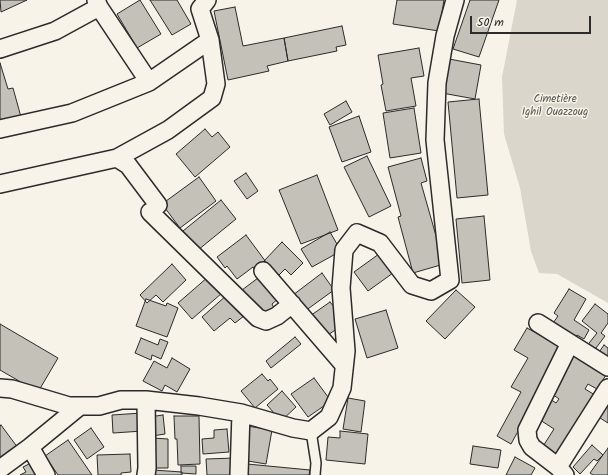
<!DOCTYPE html>
<meta charset="utf-8">
<style>
body{margin:0}
#map{position:relative;width:608px;height:475px;overflow:hidden;background:#f7f3e8;font-family:Kalam,sans-serif}
canvas{display:block}
.scale{position:absolute;left:470px;top:16px;width:121px;height:18px;box-sizing:border-box;border:2px solid #2b2b2b;border-top:0;padding-left:5px;font-size:12px;line-height:14px;white-space:nowrap;color:#2b2b2b;-webkit-text-stroke:3px #f7f3e8;paint-order:stroke}
</style>
<div id="map">
<canvas width="608" height="475"></canvas>
<div class="scale">50 m</div>
</div>
<script>
const ctx = document.querySelector('canvas').getContext('2d');
ctx.lineJoin = 'round';
function fillPath(path, color) { ctx.fillStyle = color; ctx.fill(path, 'evenodd'); }
const toPath = rows => new Path2D(rows.map(r => 'M' + r).join(''));
function stroke(path, color, width, dash) { ctx.strokeStyle = color; ctx.lineWidth = width; ctx.lineCap = dash ? 'butt' : 'round'; ctx.setLineDash(dash || []); ctx.stroke(path); }
function label(font, color, halo, rows, align = 'center') {
  ctx.font = font + ' Kalam,sans-serif'; ctx.lineWidth = 3; ctx.setLineDash([]); ctx.textBaseline = 'middle'; ctx.strokeStyle = halo; ctx.fillStyle = color; for (const [text, x, y, turn = 0] of rows) {
    ctx.save(); ctx.translate(x, y); ctx.rotate((+turn || 0) * Math.PI / 180); ctx.textAlign = isNaN(turn) ? turn : align; if (halo) ctx.strokeText(text, 0, 0); ctx.fillText(text, 0, 0); ctx.restore();
  }
}
fillPath(toPath([
 [517,0,608,0,608,303,557,274,539,273,531,251,520,188,504,134,502,77]
]), '#dad6cc');
const building = toPath([
 [0,0,27,0,1,12,0,0],
 [140,0,161,34,137,48,117,14,140,0],
 [150,0,177,0,191,24,172,35,150,0],
 [397,0,444,0,439,31,393,24,397,0],
 [470,0,499,0,479,57,453,49,470,0],
 [235,7,243,46,284,38,288,61,267,66,269,71,228,80,214,11,235,7],
 [342,26,346,45,336,47,337,51,288,61,284,38,342,26],
 [419,48,424,76,411,78,416,106,386,111,381,85,383,84,378,55,419,48],
 [449,59,481,65,475,99,442,93,449,59],
 [0,63,8,89,13,88,21,117,0,123,0,63],
 [479,99,488,195,457,198,448,102,479,99],
 [346,101,352,112,330,125,324,114,346,101],
 [414,108,421,153,390,158,383,113,414,108],
 [359,116,371,152,342,162,329,127,359,116],
 [205,129,212,137,218,132,230,147,195,177,176,154,205,129],
 [367,156,391,206,369,217,344,167,367,156],
 [421,158,427,181,421,183,444,264,413,273,398,217,401,216,388,167,421,158],
 [246,173,258,191,247,199,234,181,246,173],
 [317,175,338,230,301,244,279,190,317,175],
 [199,177,216,201,180,228,162,204,199,177],
 [221,200,236,219,198,250,183,231,221,200],
 [484,216,490,280,462,283,456,219,484,216],
 [330,232,341,251,312,267,301,249,330,232],
 [246,235,266,262,255,270,253,267,237,279,227,266,225,268,217,257,246,235],
 [282,242,303,263,291,275,285,269,279,275,264,261,282,242],
 [379,254,393,273,368,291,354,272,379,254],
 [172,264,186,280,163,302,156,295,147,303,140,295,172,264],
 [322,273,334,290,305,311,293,295,322,273],
 [262,275,280,297,272,304,274,308,263,316,242,290,262,275],
 [208,277,222,293,192,319,178,303,208,277],
 [569,289,586,299,574,320,589,330,584,339,577,335,573,340,551,326,558,316,554,313,569,289],
 [456,290,475,307,445,339,426,321,456,290],
 [227,295,244,316,235,323,230,318,214,331,202,317,227,295],
 [146,299,166,306,167,303,178,308,167,337,136,326,146,299],
 [330,302,339,313,334,317,341,326,325,337,310,316,330,302],
 [595,304,608,314,608,323,601,333,605,336,593,352,586,347,597,333,582,321,595,304],
 [386,310,398,348,367,358,355,319,386,310],
 [0,324,58,358,38,392,0,370,0,324],
 [527,328,564,348,511,444,497,436,521,392,511,387,528,358,514,350,527,328],
 [295,337,301,344,271,368,266,361,295,337],
 [141,338,158,345,160,339,168,342,161,359,152,355,151,360,135,353,141,338],
 [604,345,608,348,608,362,597,355,604,345],
 [576,348,608,372,597,389,588,384,585,389,595,395,559,463,540,451,554,429,537,418,550,399,556,403,559,399,548,391,576,348],
 [172,358,190,369,177,392,165,385,162,391,143,381,154,361,167,368,172,358],
 [262,374,268,381,270,379,278,389,255,408,241,391,262,374],
 [314,378,331,401,308,417,291,394,314,378],
 [282,391,296,407,281,421,267,405,282,391],
 [348,398,365,401,361,432,343,429,348,398],
 [608,398,608,423,597,416,608,398],
 [142,413,143,431,113,433,112,415,142,413],
 [163,415,165,434,152,436,149,417,163,415],
 [174,416,199,416,200,464,178,465,177,439,175,439,174,416],
 [1,425,18,448,0,462,0,426,1,425],
 [247,426,272,430,266,464,242,460,247,426],
 [91,428,104,447,87,459,74,440,91,428],
 [227,429,229,452,203,454,202,439,214,438,214,430,227,429],
 [340,431,368,434,365,464,326,460,328,437,340,438,340,431],
 [153,438,168,439,168,468,153,468,153,438],
 [68,440,92,475,58,475,45,456,68,440],
 [592,445,603,455,597,461,594,459,580,474,573,467,592,445],
 [473,446,501,450,498,468,470,464,473,446],
 [608,448,608,475,593,475,590,473,608,448],
 [130,454,131,472,121,473,121,475,98,475,97,455,130,454],
 [515,457,535,468,531,475,506,475,515,457],
 [235,458,236,475,207,475,206,459,235,458],
 [33,462,40,475,20,475,26,472,23,467,33,462],
 [247,464,310,470,309,475,246,475,247,464],
 [181,466,196,466,196,474,181,473,181,466],
 [153,470,182,472,182,475,153,475,153,470]
]);
fillPath(building, '#c4c1b9');
stroke(building, '#2b2b2b', 1);
const lane = toPath([
 [311,431,316,463,315,475]
]);
const street = toPath([
 [96,0,99,7,149,82],
 [0,49,55,31,99,7],
 [0,129,72,113,149,82,210,40],
 [117,158,128,165,158,205],
 [0,184,117,158,168,130,212,98,216,84,210,40,200,9,207,0],
 [150,212,258,318,266,321,277,316,292,304],
 [263,271,344,365],
 [538,323,608,367],
 [0,388,12,389,69,406,99,406,121,400,146,400,199,406,241,413,293,428,311,431,329,417,342,388,346,351,341,288,344,250,357,233,380,243,412,285,431,291,450,280,435,140,437,83,445,36,455,0],
 [146,400,147,468,146,475],
 [30,447,46,475],
 [558,467,608,388],
 [0,469,30,447,80,406],
 [239,475,241,413],
 [565,475,558,467,532,447,528,440,527,430,570,343]
]);
stroke(lane, '#2b2b2b', 12);
stroke(street, '#2b2b2b', 20);
stroke(lane, '#f7f3e8', 9);
stroke(street, '#f7f3e8', 17);
label('11px', '#575653', '#f7f3e8', [
 ["Cimetière",555,100],
 ["Ighil Ouazzoug",555,113]
]);
</script>
